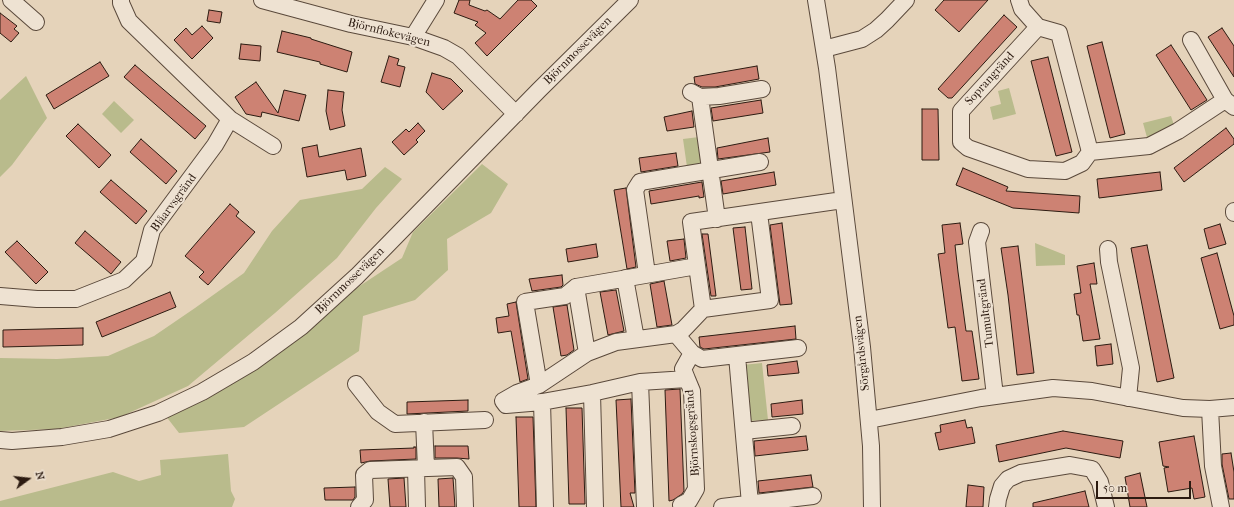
<!DOCTYPE html>
<meta charset="utf-8">
<style>
body{margin:0}
#map{position:relative;width:1234px;height:507px;overflow:hidden;background:#e5d3ba;font-family:"IM FELL French Canon",serif}
canvas{display:block}
.north{position:absolute;left:8px;top:459px;width:40px;height:40px;-webkit-text-stroke:3px #eee2d2;paint-order:stroke;rotate:75deg;font-size:11px;font-weight:700;line-height:16px;text-align:center;color:#2c1b11}
.north::after{content:'';display:block;margin:auto;width:14px;height:18px;background:#2c1b11;clip-path:polygon(50% 0,100% 100%,50% 72%,0 100%)}
.scale{position:absolute;left:1096px;top:481px;width:95px;height:18px;box-sizing:border-box;border:2px solid #2c1b11;border-top:0;padding-left:5px;font-size:12px;line-height:14px;white-space:nowrap;color:#2c1b11;-webkit-text-stroke:3px #eee2d2;paint-order:stroke}
</style>
<div id="map">
<canvas width="1234" height="507"></canvas>
<div class="north">N</div>
<div class="scale">50 m</div>
</div>
<script>
const ctx = document.querySelector('canvas').getContext('2d');
ctx.lineJoin = 'round';
function fillPath(path, color) { ctx.fillStyle = color; ctx.fill(path, 'evenodd'); }
const toPath = rows => new Path2D(rows.map(r => 'M' + r).join(''));
function stroke(path, color, width, dash) { ctx.strokeStyle = color; ctx.lineWidth = width; ctx.lineCap = dash ? 'butt' : 'round'; ctx.setLineDash(dash || []); ctx.stroke(path); }
function label(font, color, halo, rows, align = 'center') {
  ctx.font = font + ' "IM FELL French Canon",serif'; ctx.lineWidth = 4; ctx.setLineDash([]); ctx.textBaseline = 'middle'; ctx.strokeStyle = halo; ctx.fillStyle = color; for (const [text, x, y, turn = 0] of rows) {
    ctx.save(); ctx.translate(x, y); ctx.rotate((+turn || 0) * Math.PI / 180); ctx.textAlign = isNaN(turn) ? turn : align; if (halo) ctx.strokeText(text, 0, 0); ctx.fillText(text, 0, 0); ctx.restore();
  }
}
fillPath(toPath([
 [26,76,47,118,12,165,0,177,0,100],
 [1009,88,1016,114,993,120,990,107,1001,104,998,91],
 [114,101,134,120,121,133,102,114],
 [1171,116,1175,128,1148,141,1143,123],
 [699,137,703,164,687,167,683,139],
 [482,164,508,184,491,213,447,239,448,270,415,300,363,316,359,351,244,427,179,433,165,415,402,258,413,232],
 [385,167,402,179,376,208,337,258,275,313,188,386,120,417,57,429,0,431,0,358,57,359,108,356,154,336,195,308,244,273,272,231,300,200,362,189],
 [1035,243,1065,255,1065,265,1036,266],
 [762,363,768,420,747,421,742,365],
 [228,454,231,491,235,499,232,507,0,507,0,501,113,472,139,481,161,475,160,460]
]), '#b9bb8c');
const building = toPath([
 [459,0,470,0,469,5,485,11,487,10,500,19,518,0,531,0,537,6,487,56,475,43,486,33,475,25,478,22,454,13,459,0],
 [944,0,988,0,959,32,935,10,944,0],
 [209,10,222,12,220,23,207,21,209,10],
 [0,13,17,26,14,29,19,33,11,42,0,33,0,13],
 [1004,15,1017,27,952,98,948,98,938,89,1004,15],
 [202,26,213,38,192,59,174,40,186,28,192,35,202,26],
 [1222,28,1234,46,1234,77,1208,37,1222,28],
 [282,31,311,38,311,39,352,52,347,72,320,64,320,62,277,52,282,31],
 [1102,42,1125,134,1110,138,1087,46,1102,42],
 [241,44,261,46,260,61,239,59,241,44],
 [1171,45,1207,100,1191,110,1156,55,1171,45],
 [389,56,399,59,397,65,405,67,400,87,381,82,389,56],
 [1048,57,1072,152,1056,156,1031,61,1048,57],
 [100,62,109,76,54,109,46,95,100,62],
 [135,65,206,126,195,139,124,77,135,65],
 [757,66,759,79,715,87,702,87,695,84,694,77,757,66],
 [432,73,451,79,463,91,443,110,426,92,432,73],
 [256,82,278,113,284,90,306,95,299,121,262,112,261,117,246,114,235,97,256,82],
 [328,90,344,92,342,110,345,126,330,130,326,111,328,90],
 [761,100,763,113,713,121,711,108,761,100],
 [922,109,938,109,939,160,922,160,922,109],
 [692,111,694,127,667,131,664,117,692,111],
 [418,123,425,131,416,140,418,142,404,155,392,142,406,129,409,132,418,123],
 [78,124,111,155,99,168,66,136,78,124],
 [1226,128,1234,139,1234,144,1184,182,1174,168,1226,128],
 [768,138,770,152,718,159,717,148,768,138],
 [141,139,177,171,166,184,130,152,141,139],
 [317,145,319,157,361,148,366,176,347,180,345,170,307,177,302,148,317,145],
 [676,153,678,166,641,172,639,158,676,153],
 [963,168,1008,187,1006,191,1080,196,1079,213,1013,208,956,185,963,168],
 [774,172,776,185,723,194,721,181,774,172],
 [1160,172,1162,190,1099,198,1097,179,1160,172],
 [111,180,147,211,136,224,100,192,111,180],
 [702,182,704,197,699,198,699,196,651,204,649,191,702,182],
 [626,188,636,267,627,269,614,190,626,188],
 [230,204,239,212,236,216,255,232,208,285,199,277,204,272,185,256,230,204],
 [782,223,792,304,780,305,770,225,782,223],
 [960,223,963,244,955,245,958,272,966,331,972,331,979,379,962,381,955,327,948,328,938,254,945,253,942,225,960,223],
 [1220,224,1226,244,1209,249,1204,229,1220,224],
 [745,227,752,289,741,290,733,228,745,227],
 [85,231,121,262,111,274,75,243,85,231],
 [702,234,708,234,716,296,711,296,702,234],
 [684,239,686,258,670,261,667,241,684,239],
 [17,241,48,272,36,284,5,252,17,241],
 [596,244,598,257,568,262,566,249,596,244],
 [1147,245,1174,378,1157,382,1131,248,1147,245],
 [1018,246,1034,373,1017,375,1008,295,1001,248,1018,246],
 [1217,253,1234,316,1234,325,1220,329,1201,258,1217,253],
 [1094,263,1097,284,1090,284,1100,339,1083,341,1079,315,1077,315,1074,294,1081,293,1077,266,1094,263],
 [562,275,563,285,561,287,532,291,529,279,562,275],
 [664,281,672,325,657,327,650,284,664,281],
 [616,290,624,331,608,335,600,292,616,290],
 [170,292,176,307,102,337,96,322,170,292],
 [516,302,528,379,520,382,511,331,498,333,496,318,509,316,507,304,516,302],
 [567,305,574,350,567,355,561,356,553,307,567,305],
 [795,326,796,339,704,349,700,347,699,337,795,326],
 [83,328,83,345,3,347,3,330,83,328],
 [1111,344,1113,364,1097,366,1095,346,1111,344],
 [797,361,799,373,768,376,767,365,797,361],
 [680,389,684,491,682,494,673,500,669,501,665,390,680,389],
 [631,399,635,493,630,493,634,507,621,507,616,400,631,399],
 [468,400,468,411,407,414,407,402,468,400],
 [802,400,803,414,772,417,771,404,802,400],
 [566,408,582,408,585,504,569,504,566,408],
 [516,417,533,417,536,507,519,507,516,417],
 [965,420,967,428,972,427,975,443,939,450,935,433,941,432,940,425,965,420],
 [1063,431,1123,441,1120,458,1066,448,999,462,996,445,1063,431],
 [806,436,808,450,755,456,754,441,806,436],
 [1194,436,1205,497,1194,499,1192,488,1168,492,1164,468,1169,467,1163,466,1159,442,1194,436],
 [435,446,468,446,469,459,457,458,435,458,435,446],
 [414,447,416,447,416,459,370,461,361,463,360,450,414,448,414,447],
 [1231,453,1234,472,1234,499,1229,499,1222,464,1222,454,1231,453],
 [1140,473,1147,507,1130,507,1125,477,1140,473],
 [811,475,813,487,759,493,758,481,811,475],
 [404,478,406,507,390,507,388,479,404,478],
 [453,478,455,507,439,507,438,479,453,478],
 [968,485,984,487,983,507,966,507,968,485],
 [355,487,355,497,353,500,325,500,324,488,355,487],
 [1085,491,1089,507,1033,507,1033,503,1085,491]
]);
fillPath(building, '#cd8273');
stroke(building, '#2c1b11', 1);
const minor = toPath([
 [11,0,36,22],
 [121,0,121,3,129,21,230,119,273,146],
 [262,0,351,24,413,37,444,48,458,56,516,114],
 [816,0,827,68,862,347,871,446,872,507],
 [1019,0,1022,9,1038,27,961,111,961,142,968,148,1028,169,1065,171,1082,163,1090,152,1149,146,1178,131,1225,100],
 [1038,27,1059,33,1090,152],
 [413,37,436,0],
 [1191,40,1225,100,1234,107],
 [824,49,862,39,876,30,887,20,906,0],
 [691,92,700,97,719,96,762,89],
 [700,97,717,219],
 [1234,211,1234,213],
 [759,213,770,300,703,309,691,222,843,200],
 [981,231,977,242,995,396],
 [1108,249,1109,262,1131,368,1128,398],
 [647,274,635,190,640,182,760,162],
 [625,278,636,339],
 [576,287,587,353],
 [0,296,37,299,76,299,124,280,144,261,152,230,215,145,230,119],
 [676,334,692,353,702,359,798,348],
 [692,353,683,369,687,379,640,382,592,393,542,402,506,405,503,401,517,393,539,385,587,353,616,342,676,334,683,330,703,309],
 [737,356,750,504],
 [640,382,645,507],
 [356,384,378,412,395,424,485,420],
 [539,385,525,302,565,296,576,287,697,266],
 [592,393,595,507],
 [542,402,545,507],
 [1210,409,1213,466,1221,507],
 [869,420,981,398,1053,388,1092,391,1183,408,1210,409,1234,407],
 [424,422,426,468],
 [744,431,792,426],
 [0,440,12,441,62,437,109,429,158,413,202,392,253,362,301,327,357,276,539,90,630,0],
 [416,469,417,507],
 [681,505,689,501,696,489,692,391,687,379],
 [359,507,365,500,364,475,370,470,457,467,464,477,465,507],
 [722,507,813,496],
 [997,507,998,499,1002,486,1008,479,1021,473,1070,465,1092,469,1100,482,1106,507]
]);
stroke(minor, '#5a493b', 18);
stroke(minor, '#eee2d2', 16);
label('12px', '#2c1b11', '#eee2d2', [
 ["Björnflokevägen",389,33,14],
 ["Björnmossevägen",578,51,-45],
 ["Soprangränd",990,79,-48],
 ["Blåarvsgränd",174,203,-54],
 ["Björnmossevägen",350,281,-44],
 ["Tumultgränd",986,313,-97],
 ["Sörgårdsvägen",862,353,-96],
 ["Björnskogsgränd",693,433,-94]
]);
</script>
